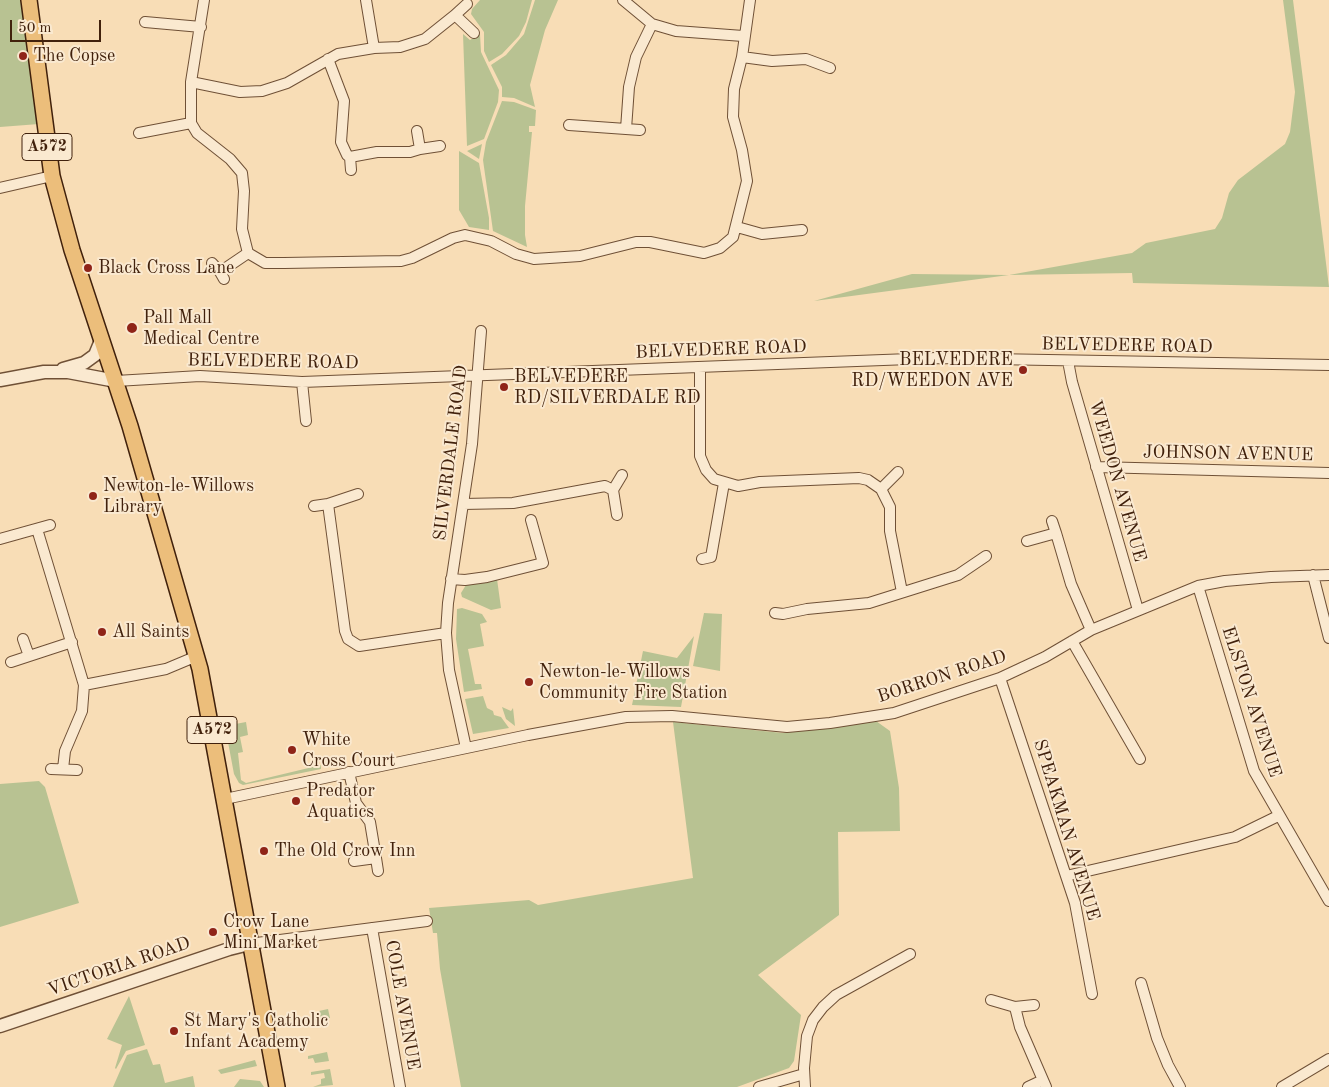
<!DOCTYPE html>
<style>
body{margin:0}
#map{position:relative;width:1329px;height:1087px;overflow:hidden;background:#f8ddb6;font-family:"Old Standard TT",serif}
canvas{display:block}
.scale{position:absolute;left:10px;top:20px;width:91px;height:22px;box-sizing:border-box;border:2px solid #41210c;border-top:0;padding-left:6px;font-size:15px;line-height:18px;white-space:nowrap;color:#41210c;-webkit-text-stroke:4px #fae9d0;paint-order:stroke}
</style>
<div id="map">
<canvas width="1329" height="1087"></canvas>
<div class="scale">50 m</div>
</div>
<script>
const ctx = document.querySelector('canvas').getContext('2d');
ctx.lineJoin = 'round';
function fillPath(path, color) { ctx.fillStyle = color; ctx.fill(path, 'evenodd'); }
const toPath = rows => new Path2D(rows.map(r => 'M' + r).join(''));
function stroke(path, color, width, dash) { ctx.strokeStyle = color; ctx.lineWidth = width; ctx.lineCap = dash ? 'butt' : 'round'; ctx.setLineDash(dash || []); ctx.stroke(path); }
function label(font, color, halo, rows, align = 'center') {
  ctx.font = font + ' "Old Standard TT",serif'; ctx.lineWidth = 4; ctx.setLineDash([]); ctx.textBaseline = 'middle'; ctx.strokeStyle = halo; ctx.fillStyle = color; for (const [text, x, y, turn = 0] of rows) {
    ctx.save(); ctx.translate(x, y); ctx.rotate((+turn || 0) * Math.PI / 180); ctx.textAlign = isNaN(turn) ? turn : align; if (halo) ctx.strokeText(text, 0, 0); ctx.fillText(text, 0, 0); ctx.restore();
  }
}
fillPath(toPath([
 [0,0,23,0,39,124,0,127],
 [480,0,532,0,526,22,519,36,502,54,489,62,484,51,484,32,471,14,472,9],
 [535,0,558,0,545,30,530,85,535,107,514,98,502,97,502,87,491,65,506,55,524,34],
 [1283,0,1293,0,1329,287,1133,283,1132,273,1009,275,814,301,912,274,1009,275,1132,253,1146,243,1215,229,1222,218,1229,193,1238,180,1285,144,1290,132,1295,92],
 [463,34,470,40,480,34,481,52,499,90,498,102,484,139,467,146],
 [502,101,514,102,536,110,535,126,529,126,529,132,532,132,525,206,525,235,527,247,493,231,483,160,486,142],
 [482,144,479,159,467,151],
 [459,151,479,163,489,218,489,230,469,227,459,210],
 [497,579,501,608,491,610,462,597,461,593,466,585],
 [462,608,482,614,487,622,480,624,484,646,468,649,475,684,481,684,482,689,464,692,456,639,457,609],
 [704,613,722,614,720,671,693,666],
 [694,636,681,707,632,705,643,651,677,658],
 [483,696,487,708,493,711,494,715,501,717,509,728,473,734,465,699],
 [502,707,511,711,513,708,515,726,506,719],
 [876,721,890,731,899,788,900,831,838,832,839,915,758,975,801,1015,794,1061,789,1068,737,1087,461,1087,440,969,437,933,433,933,429,908,529,900,538,905,693,878,673,722,783,733],
 [246,722,248,735,240,737,243,752,238,753,241,780,246,783,321,765,321,769,243,785,239,783,234,774,225,726],
 [39,781,45,787,79,903,0,927,0,784],
 [129,996,145,1045,126,1051,116,1069,115,1068,122,1045,107,1039],
 [328,1009,330,1018,312,1021,311,1017,320,1015,319,1011],
 [147,1049,153,1065,160,1064,165,1083,193,1076,195,1087,113,1087,127,1055],
 [327,1052,329,1061,315,1063,313,1058,308,1059,308,1056],
 [255,1060,257,1066,221,1074,218,1070],
 [330,1069,333,1085,313,1087,321,1084,321,1079,325,1078,324,1073,311,1075,311,1072],
 [240,1079,260,1081,264,1087,234,1087]
]), '#b8c292');
const minor = toPath([
 [204,0,191,82,191,123,197,133,230,159,242,173,244,191,242,229,248,253,265,263,284,263,401,261,412,258,453,238,465,235,491,241,516,254,534,259,580,256,636,242,650,242,704,253,720,248,733,237,747,181,742,150,733,117,734,89,742,57,750,0],
 [366,0,374,48],
 [623,0,652,24,676,31,743,36],
 [455,15,467,4],
 [145,22,201,27],
 [742,57,772,61,806,59,830,68],
 [328,59,344,101,341,142,347,155,350,157,351,170],
 [191,82,240,92,262,91,287,83,338,54,374,48,400,47,425,39,455,15,474,33],
 [569,125,626,129,629,87,636,57,652,24],
 [626,129,640,130],
 [417,131,420,149,440,146],
 [139,133,191,123],
 [350,157,377,152,410,152,420,149],
 [0,188,52,176],
 [737,227,762,234,802,230],
 [212,263,220,272],
 [224,279,220,272,248,253],
 [1068,361,1072,382,1138,610],
 [700,367,700,456,706,470,714,479,738,486,760,482,859,478,868,480,881,489,898,472],
 [116,381,200,376,302,382,936,358,1329,365],
 [302,382,306,421],
 [1096,467,1329,473],
 [881,489,890,507,890,531,902,592],
 [358,494,328,504,345,631,348,639,359,646,446,633],
 [463,504,513,503,605,486,613,490],
 [314,506,328,504],
 [617,515,613,490,622,475],
 [1052,521,1056,533],
 [37,529,84,685,166,669,197,656],
 [0,539,50,525],
 [1027,541,1056,533,1071,584,1091,630],
 [702,559,711,557,724,483],
 [1313,575,1329,638],
 [451,579,465,580,487,577,543,563,531,520],
 [1198,586,1254,771,1329,901],
 [775,613,783,614,807,609,869,603,958,575,986,556],
 [23,639,29,656],
 [1072,641,1140,759],
 [11,662,72,642],
 [1000,678,1075,903,1092,994],
 [466,748,449,670,446,633,448,603,472,444,481,331],
 [51,769,77,770],
 [63,769,65,751,82,711,84,685],
 [349,772,356,803,370,822,376,858,354,861],
 [225,799,528,735,626,717,672,716,787,727,830,723,894,713,1000,678,1045,657,1091,630,1198,586,1225,581,1271,577,1329,575],
 [376,858,378,871],
 [1066,876,1235,837,1278,816],
 [372,928,400,1087],
 [249,944,427,921],
 [1141,983,1157,1038,1168,1065,1180,1087],
 [991,1000,1015,1007,1034,1005],
 [1015,1007,1020,1027,1046,1087],
 [759,1087,804,1074],
 [805,1087,804,1068,807,1036,813,1020,823,1007,836,995,910,954],
 [1028,1087,1043,1080],
 [1282,1087,1329,1059]
]);
const tertiary = toPath([
 [63,369,84,363,95,355,102,338],
 [0,380,44,372,68,372,116,381],
 [0,1026,229,949,249,944]
]);
const primary = toPath([
 [29,0,52,176,72,250,130,426,200,669,277,1087]
]);
stroke(minor, '#6f5036', 12);
stroke(tertiary, '#6f5036', 15);
stroke(primary, '#41210c', 18);
stroke(minor, '#fae9d0', 10);
stroke(tertiary, '#fae9d0', 12);
stroke(primary, '#ecbe7b', 15);
for (const [x, y, r, color] of [
 [23,56,5,"#8f2418"],
 [88,268,5,"#8f2418"],
 [132,328,6,"#8f2418"],
 [1023,370,5,"#8f2418"],
 [504,387,5,"#8f2418"],
 [93,496,5,"#8f2418"],
 [102,632,5,"#8f2418"],
 [529,682,5,"#8f2418"],
 [292,750,5,"#8f2418"],
 [296,801,5,"#8f2418"],
 [264,851,5,"#8f2418"],
 [213,932,5,"#8f2418"],
 [174,1031,5,"#8f2418"]
]) { const dot = new Path2D(); dot.arc(x, y, r, 0, 2 * Math.PI); ctx.fillStyle = color; ctx.fill(dot); stroke(dot, '#fae9d0', 2); }
for (const [x, y, w] of [
 [47,147,50],
 [212,730,50]
]) { const box = new Path2D(); box.roundRect(x - w / 2, y - 13.5, w, 27, 4); ctx.fillStyle = '#fae9d0'; ctx.fill(box); stroke(box, '#41210c', 1); }
label('bold 16px', '#41210c', null, [
 ["A572",47,147],
 ["A572",212,730]
]);
label('18px', '#41210c', '#fae9d0', [
 ["The Copse",33,56],
 ["Black Cross Lane",98,268],
 ["Pall Mall",143,318],
 ["Medical Centre",143,339],
 ["BELVEDERE",1013,360,"right"],
 ["RD/WEEDON AVE",1013,381,"right"],
 ["BELVEDERE",514,377],
 ["RD/SILVERDALE RD",514,398],
 ["Newton-le-Willows",103,486],
 ["Library",103,507],
 ["All Saints",112,632],
 ["Newton-le-Willows",539,672],
 ["Community Fire Station",539,693],
 ["White",302,740],
 ["Cross Court",302,761],
 ["Predator",306,791],
 ["Aquatics",306,812],
 ["The Old Crow Inn",274,851],
 ["Crow Lane",223,922],
 ["Mini Market",223,943],
 ["St Mary's Catholic",184,1021],
 ["Infant Academy",184,1042]
], 'left');
label('18px', '#41210c', '#fae9d0', [
 ["BELVEDERE ROAD",1127,346,1],
 ["BELVEDERE ROAD",721,350,-2],
 ["BELVEDERE ROAD",273,362,1],
 ["SILVERDALE ROAD",451,453,-83],
 ["JOHNSON AVENUE",1228,454,1],
 ["WEEDON AVENUE",1117,481,74],
 ["BORRON ROAD",942,677,-18],
 ["ELSTON AVENUE",1251,702,72],
 ["SPEAKMAN AVENUE",1066,830,73],
 ["VICTORIA ROAD",119,967,-19],
 ["COLE AVENUE",402,1005,80]
]);
</script>
